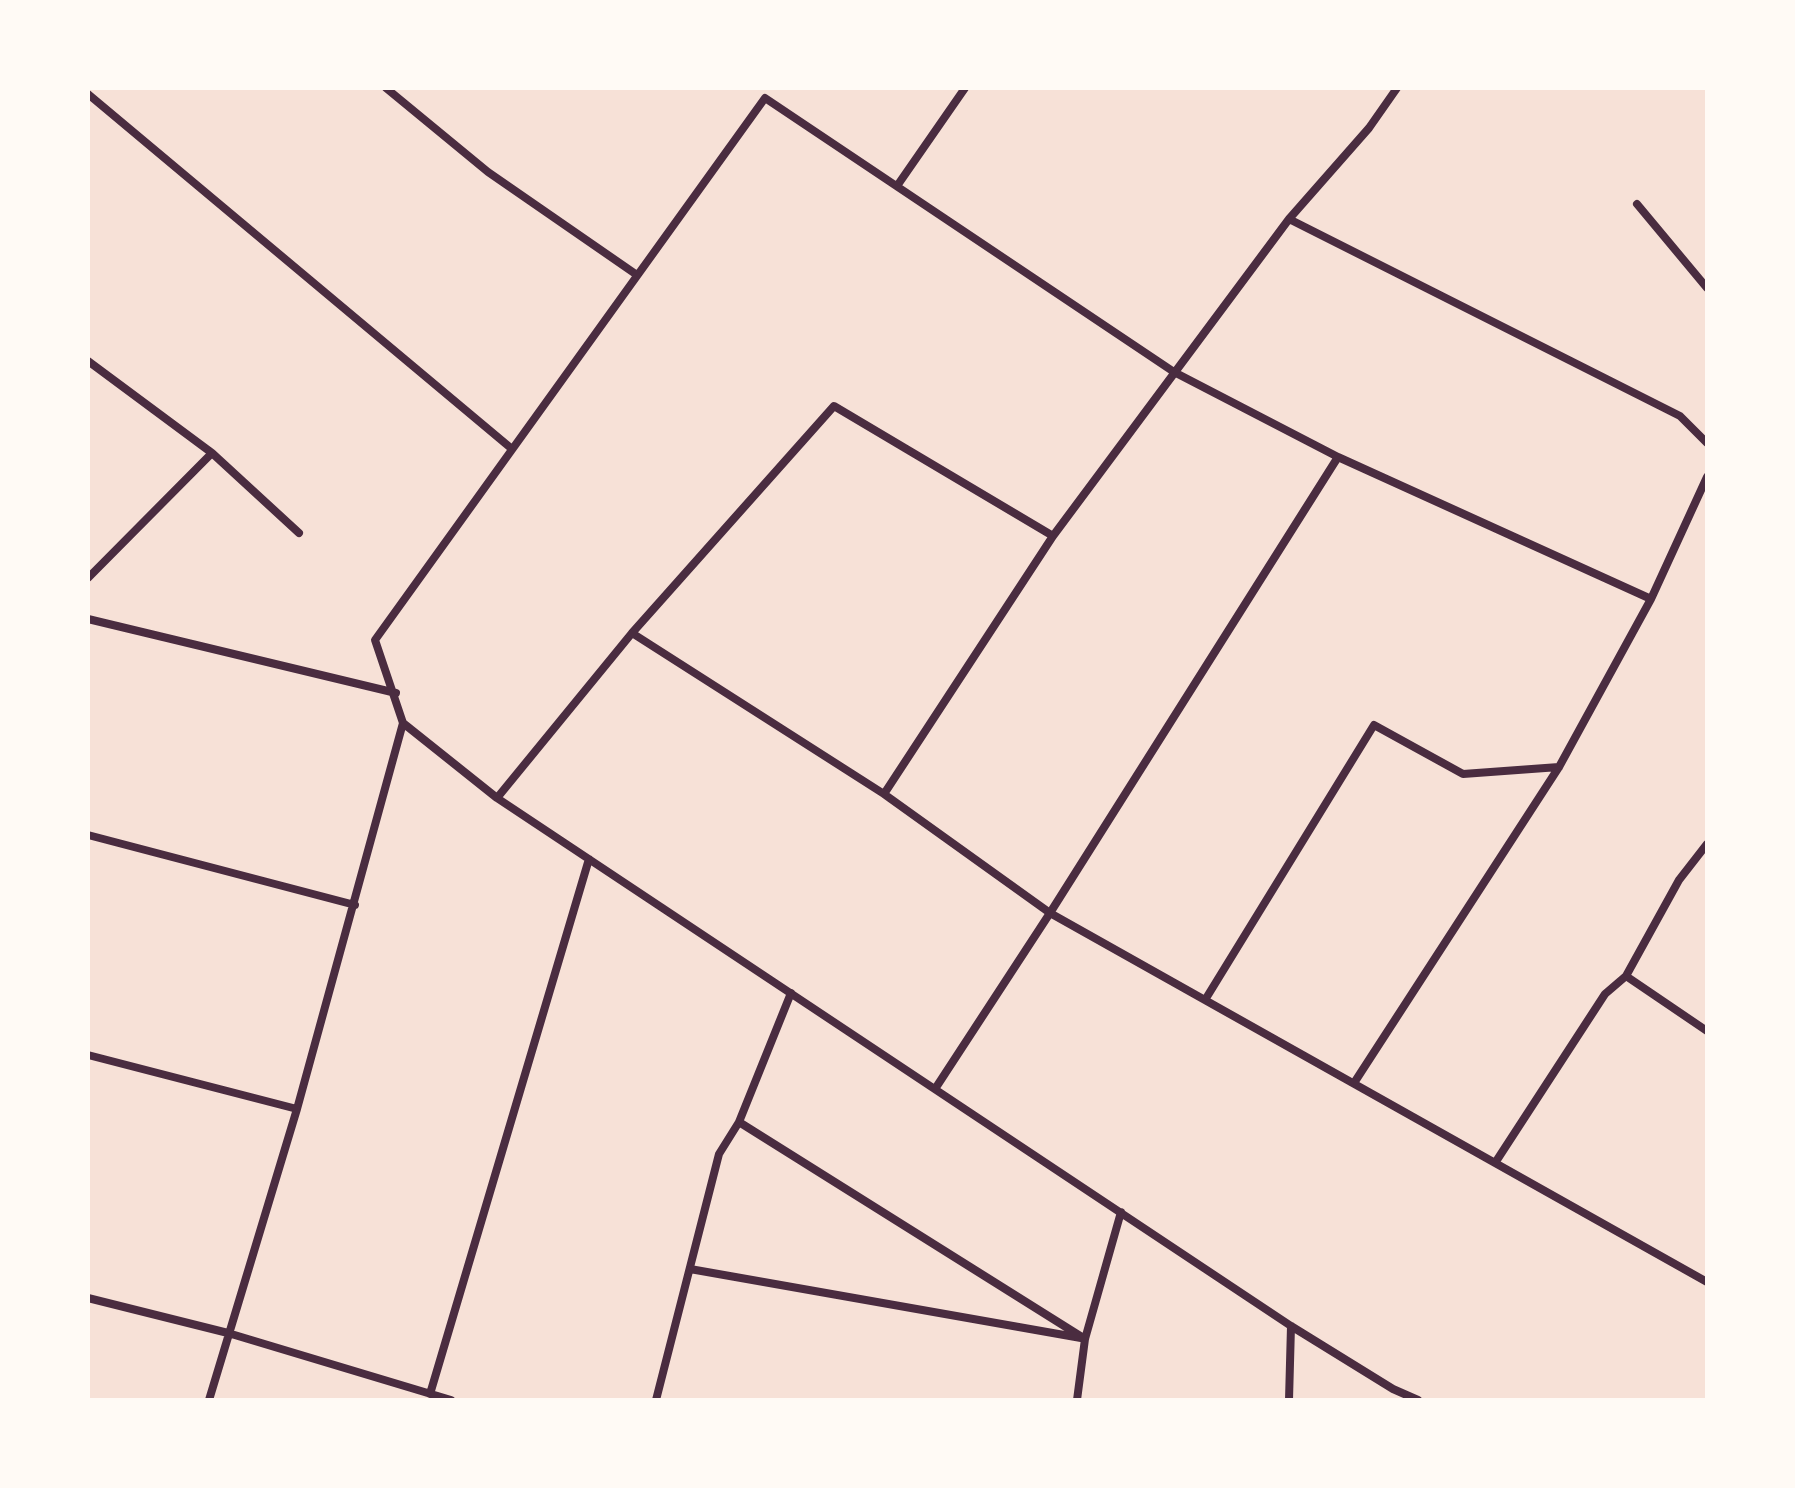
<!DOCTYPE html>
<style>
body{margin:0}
#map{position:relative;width:1795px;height:1488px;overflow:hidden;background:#f7e1d7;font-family:"Work Sans",sans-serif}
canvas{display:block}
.frame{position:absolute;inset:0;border:90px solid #fffaf5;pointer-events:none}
</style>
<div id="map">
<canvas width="1795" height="1488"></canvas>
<div class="frame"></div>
</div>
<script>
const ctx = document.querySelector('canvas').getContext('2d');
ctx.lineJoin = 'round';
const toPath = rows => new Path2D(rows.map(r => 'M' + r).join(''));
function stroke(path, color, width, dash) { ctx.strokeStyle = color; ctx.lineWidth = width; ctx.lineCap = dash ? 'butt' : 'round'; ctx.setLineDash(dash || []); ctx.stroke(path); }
stroke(toPath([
 [386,88,488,172,637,275],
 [88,94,512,449],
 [897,186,965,88],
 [1637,204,1707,288],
 [1289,219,1680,416,1707,443],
 [88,361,212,453,88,578],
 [212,453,299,533],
 [1338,457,1651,599],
 [88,619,396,693],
 [632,633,884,794,1050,913,935,1089],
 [403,723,497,798,1291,1326,1393,1389,1418,1400],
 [884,794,1053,536,1289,219,1369,128,1397,88],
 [497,798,632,633,834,406,1053,536],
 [88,835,355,905],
 [1626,976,1707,1031],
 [1205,1000,1374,725,1463,774,1559,767],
 [88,1055,297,1109],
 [1354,1083,1559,767,1651,599,1707,477],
 [739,1122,1085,1339],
 [1495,1163,1605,994,1626,976,1679,880,1707,844],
 [690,1269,1081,1338],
 [88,1298,228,1333,451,1400],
 [430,1394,589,859],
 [209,1400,297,1109,403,723,375,640,765,98,1174,372,1338,457,1050,913,1707,1282],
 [656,1400,719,1154,739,1122,791,993],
 [1077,1400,1085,1339,1121,1212],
 [1289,1400,1291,1326]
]), '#4a2c40', 8);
</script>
